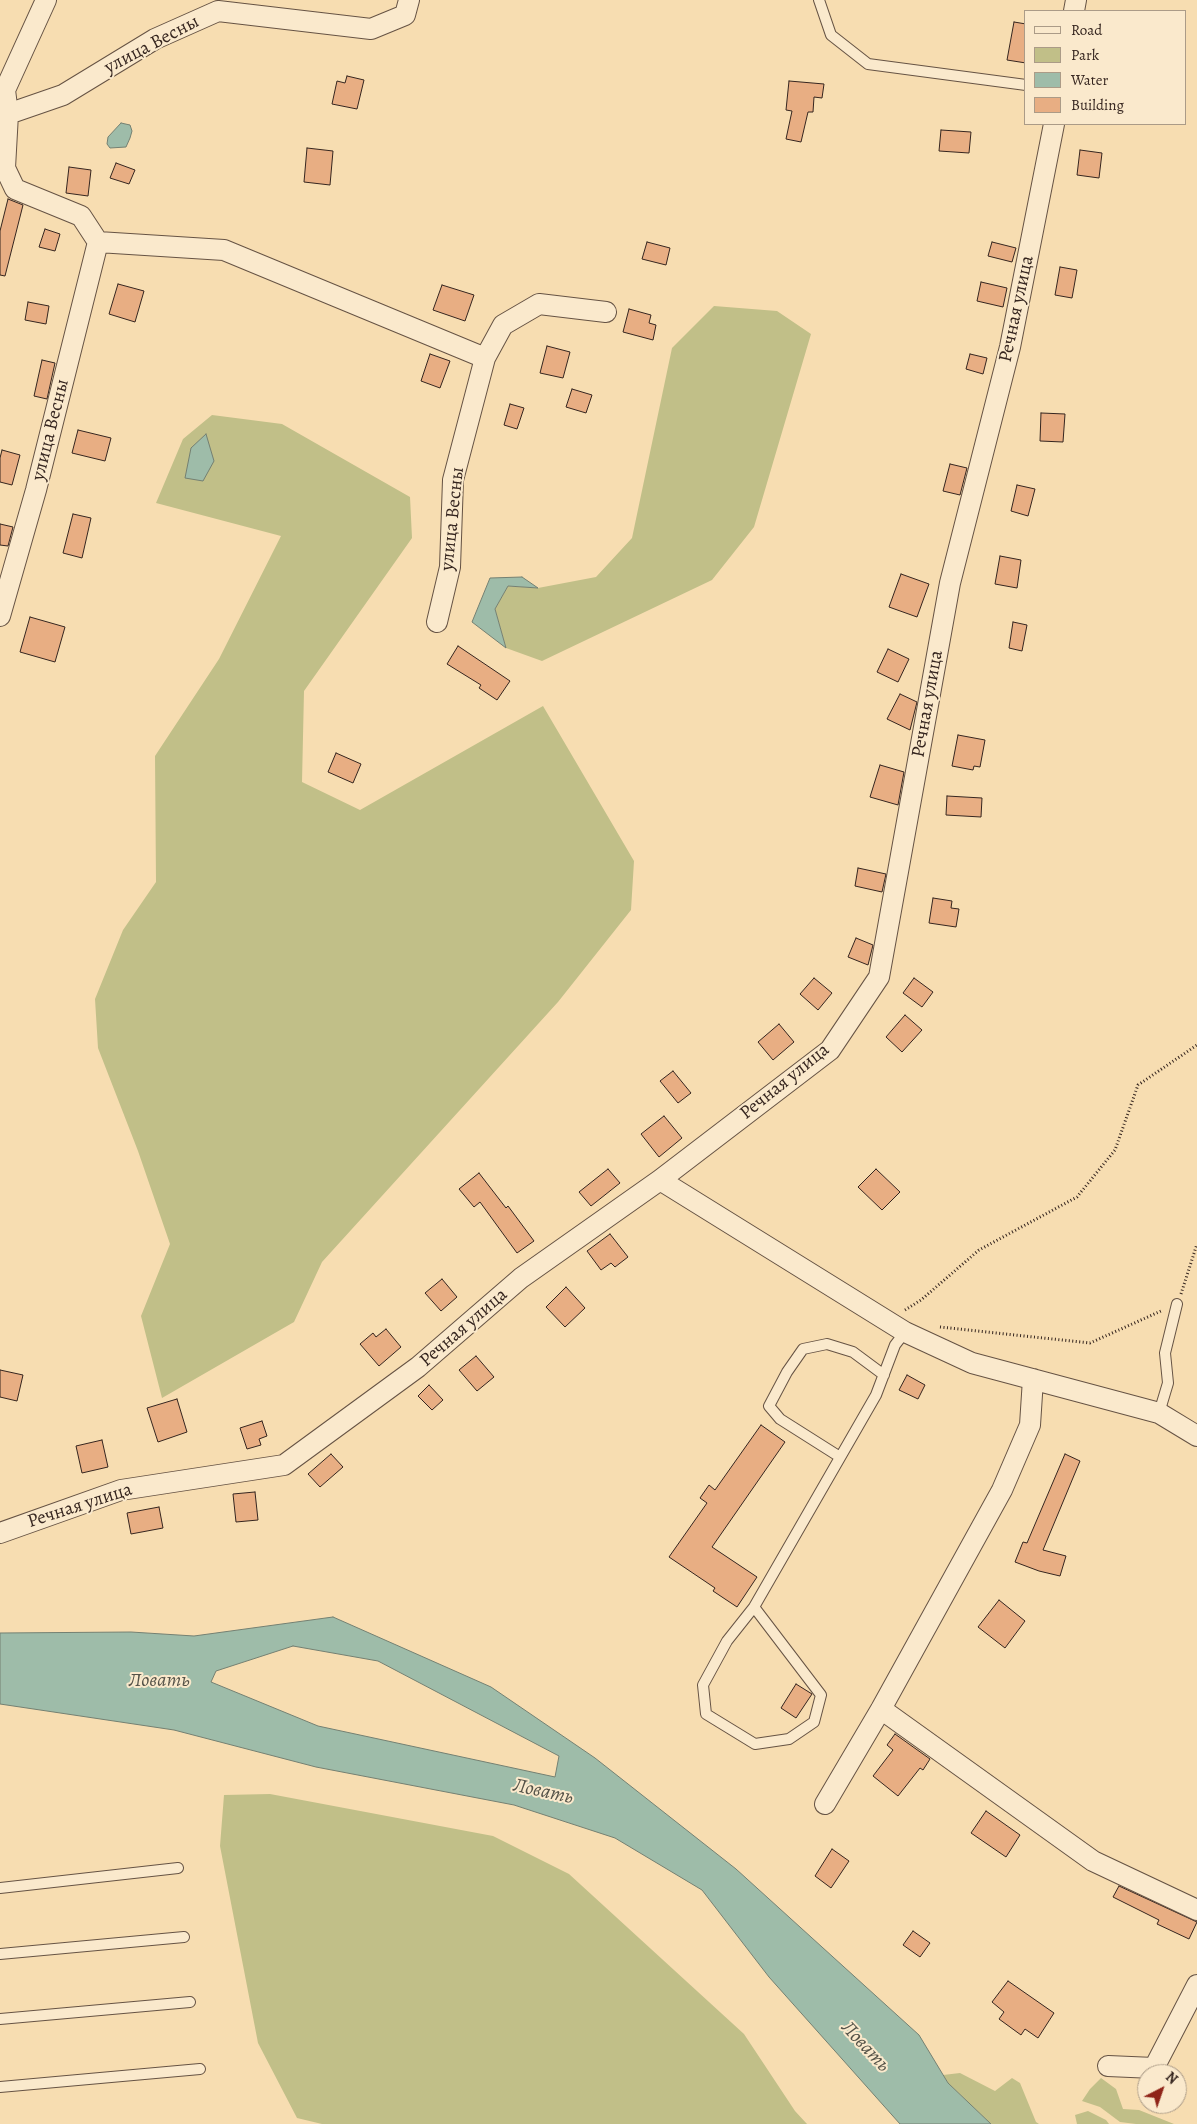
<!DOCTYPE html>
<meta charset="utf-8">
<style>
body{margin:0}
#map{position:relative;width:1197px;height:2124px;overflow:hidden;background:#f7ddb1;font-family:Alegreya,serif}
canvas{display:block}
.legend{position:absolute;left:1024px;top:10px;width:162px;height:115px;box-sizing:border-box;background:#fae9cc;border:1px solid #ab9b87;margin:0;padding:6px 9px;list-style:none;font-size:15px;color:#35251f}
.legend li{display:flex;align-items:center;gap:10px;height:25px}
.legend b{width:25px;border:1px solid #ab9b87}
.north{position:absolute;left:1137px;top:2064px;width:50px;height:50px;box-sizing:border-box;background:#fae9cc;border:1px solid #ab9b87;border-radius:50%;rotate:41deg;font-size:14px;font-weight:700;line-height:20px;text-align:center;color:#35251f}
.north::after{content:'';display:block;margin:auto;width:18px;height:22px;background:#8f2418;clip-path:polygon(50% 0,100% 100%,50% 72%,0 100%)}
</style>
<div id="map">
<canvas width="1197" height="2124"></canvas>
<ul class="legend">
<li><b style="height:6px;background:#fae9cc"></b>Road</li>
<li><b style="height:14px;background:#c1bf88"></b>Park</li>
<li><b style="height:14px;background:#9ebca9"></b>Water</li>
<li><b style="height:14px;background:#e8ae83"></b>Building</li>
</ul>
<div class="north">N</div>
</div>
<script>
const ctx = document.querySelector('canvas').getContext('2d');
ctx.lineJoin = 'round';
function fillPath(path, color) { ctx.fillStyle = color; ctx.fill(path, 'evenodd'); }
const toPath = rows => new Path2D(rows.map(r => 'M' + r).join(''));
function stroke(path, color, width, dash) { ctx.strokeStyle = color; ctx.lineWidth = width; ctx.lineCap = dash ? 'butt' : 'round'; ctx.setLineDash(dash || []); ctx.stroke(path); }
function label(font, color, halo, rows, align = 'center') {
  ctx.font = font + ' Alegreya,serif'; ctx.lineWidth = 4; ctx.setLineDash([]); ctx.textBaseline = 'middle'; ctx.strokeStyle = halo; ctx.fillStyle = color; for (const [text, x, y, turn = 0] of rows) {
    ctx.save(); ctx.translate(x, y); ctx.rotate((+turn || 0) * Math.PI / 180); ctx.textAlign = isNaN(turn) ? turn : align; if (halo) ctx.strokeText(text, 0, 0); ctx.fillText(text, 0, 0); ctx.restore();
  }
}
fillPath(toPath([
 [714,306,777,311,811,334,754,527,712,580,542,661,506,648,495,609,508,586,538,588,596,577,632,538,672,348],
 [212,415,282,424,410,497,412,538,304,691,302,782,360,810,543,706,634,861,631,910,558,1002,322,1262,294,1322,162,1398,141,1316,170,1244,138,1151,98,1048,95,999,123,930,156,882,155,756,219,659,281,536,156,503,183,439],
 [270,1794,493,1836,569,1874,744,2034,795,2111,807,2124,322,2124,297,2118,258,2043,220,1846,224,1795],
 [960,2073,995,2091,1012,2078,1020,2083,1036,2122,1039,2124,991,2124,948,2083,943,2075],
 [1101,2078,1116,2089,1123,2109,1139,2110,1174,2124,1136,2124,1120,2122,1100,2107,1082,2101,1090,2089],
 [1088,2111,1106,2120,1109,2124,1077,2124,1075,2115]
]), '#c1bf88');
const water = toPath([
 [121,123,130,125,132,131,130,138,126,147,110,148,107,144,108,137,121,123],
 [206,434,214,461,203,481,185,478,191,448,206,434],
 [522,577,538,588,508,586,495,609,506,648,472,622,490,578,522,577],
 [333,1617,491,1687,595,1758,736,1869,919,2035,948,2083,991,2124,900,2124,769,1977,702,1890,615,1838,514,1805,316,1767,174,1730,0,1704,0,1633,131,1632,194,1636,333,1617],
 [293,1646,378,1661,559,1756,555,1777,318,1726,211,1682,216,1671,293,1646]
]);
fillPath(water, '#9ebca9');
stroke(water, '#748072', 1);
const building = toPath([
 [1014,22,1026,24,1026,63,1007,60,1014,22],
 [347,76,364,80,357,109,332,104,337,81,345,83,347,76],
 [789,81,824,84,822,98,814,97,813,112,808,112,801,142,786,139,792,111,786,110,789,81],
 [941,130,971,132,969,153,939,151,941,130],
 [307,148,333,151,330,185,304,182,307,148],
 [1080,150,1102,153,1099,178,1077,175,1080,150],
 [116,163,135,170,129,184,110,178,116,163],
 [69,167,91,170,88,196,66,193,69,167],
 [8,199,23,205,5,276,0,275,0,231,8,199],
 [45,229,60,234,55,251,39,247,45,229],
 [647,242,670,248,666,265,642,259,647,242],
 [992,242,1016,248,1012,262,988,256,992,242],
 [1060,267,1077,270,1072,298,1055,295,1060,267],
 [981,282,1007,288,1003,307,977,301,981,282],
 [118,284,144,291,135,322,109,314,118,284],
 [442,285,474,295,465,321,433,310,442,285],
 [28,302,49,306,46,324,25,320,28,302],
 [629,309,651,315,649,323,656,325,653,340,623,332,629,309],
 [547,346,570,352,563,378,540,373,547,346],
 [430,354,450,361,440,388,421,381,430,354],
 [970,354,987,358,983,374,966,369,970,354],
 [42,360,55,363,47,399,34,396,42,360],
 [572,389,592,395,586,413,566,407,572,389],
 [510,404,524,408,517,429,504,425,510,404],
 [1041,413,1065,414,1063,442,1040,441,1041,413],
 [78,430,111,438,105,461,72,453,78,430],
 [2,450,20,455,12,485,0,482,0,458,2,450],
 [950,464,967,468,960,495,943,491,950,464],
 [1017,485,1035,489,1028,516,1011,511,1017,485],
 [73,514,91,518,82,558,63,553,73,514],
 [0,524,13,527,8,546,0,545,0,524],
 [1000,556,1021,560,1017,588,995,584,1000,556],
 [901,574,929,584,917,617,889,607,901,574],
 [30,617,65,627,55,662,20,652,30,617],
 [1013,622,1027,625,1022,651,1009,648,1013,622],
 [458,646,510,681,497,700,479,688,481,685,447,664,458,646],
 [888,649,909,659,898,682,877,672,888,649],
 [900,694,917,702,910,730,887,719,900,694],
 [958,735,985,740,980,767,974,766,973,770,952,766,958,735],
 [336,753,361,764,353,783,328,772,336,753],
 [880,765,904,772,898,805,870,797,880,765],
 [947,796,982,798,981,817,946,815,947,796],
 [858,868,886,874,882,892,855,886,858,868],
 [933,898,952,901,951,908,959,909,956,927,929,923,933,898],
 [856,938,873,945,868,965,848,957,856,938],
 [814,978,832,993,818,1010,800,994,814,978],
 [914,978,933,992,922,1007,903,993,914,978],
 [905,1015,922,1030,902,1052,886,1037,905,1015],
 [779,1024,794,1042,773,1060,758,1042,779,1024],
 [673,1071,691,1093,678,1103,660,1081,673,1071],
 [664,1116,682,1138,659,1157,641,1134,664,1116],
 [608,1169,620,1183,591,1206,579,1192,608,1169],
 [876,1169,900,1192,882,1210,858,1187,876,1169],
 [479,1173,506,1208,508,1206,534,1241,517,1253,480,1202,474,1207,459,1189,479,1173],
 [610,1234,628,1257,615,1267,611,1263,601,1270,587,1251,610,1234],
 [442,1279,457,1297,441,1311,425,1293,442,1279],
 [566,1287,585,1308,565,1327,546,1307,566,1287],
 [386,1329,401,1347,379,1366,360,1344,373,1333,376,1337,386,1329],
 [476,1356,494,1377,477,1391,459,1370,476,1356],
 [0,1370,23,1375,17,1401,0,1397,0,1370],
 [907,1375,925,1385,918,1399,899,1390,907,1375],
 [429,1385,443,1400,432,1410,418,1396,429,1385],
 [177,1399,187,1432,158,1442,147,1408,177,1399],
 [262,1421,267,1436,259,1439,261,1445,247,1449,240,1428,262,1421],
 [761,1425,785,1442,712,1547,757,1577,737,1607,713,1591,715,1588,669,1557,707,1503,700,1498,709,1485,715,1490,761,1425],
 [102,1440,108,1467,82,1473,76,1446,102,1440],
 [331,1454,343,1467,320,1487,308,1474,331,1454],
 [1065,1454,1080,1461,1043,1550,1066,1556,1060,1576,1039,1571,1015,1562,1023,1542,1027,1543,1065,1454],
 [255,1492,258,1520,236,1522,233,1494,255,1492],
 [159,1507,163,1528,131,1534,127,1513,159,1507],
 [999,1600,1025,1621,1005,1648,978,1627,999,1600],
 [796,1684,812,1694,796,1718,781,1708,796,1684],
 [895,1734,930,1759,923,1770,920,1768,898,1796,873,1776,893,1750,887,1745,895,1734],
 [986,1811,1020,1835,1006,1857,971,1833,986,1811],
 [832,1849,849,1861,831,1888,815,1876,832,1849],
 [1119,1886,1197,1922,1189,1939,1157,1924,1159,1920,1113,1897,1119,1886],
 [913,1931,930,1943,920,1957,903,1945,913,1931],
 [1008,1981,1054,2013,1038,2038,1025,2029,1021,2035,999,2019,1004,2012,992,2002,1008,1981]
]);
fillPath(building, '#e8ae83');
stroke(building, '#35251f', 1);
const lane = toPath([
 [819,0,831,35,868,64,1026,85],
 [1159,1413,1168,1383,1165,1353,1177,1304],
 [840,1457,780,1419,769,1406,787,1372,803,1349,827,1344,853,1352,884,1375],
 [754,1607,821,1695,814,1722,789,1739,755,1744,706,1714,703,1685,727,1641,754,1607,876,1395,895,1345,905,1332],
 [0,1888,178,1868],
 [0,1954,184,1937],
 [0,2019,190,2002],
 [0,2087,200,2069]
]);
const street = toPath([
 [1074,11,1076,0],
 [8,114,63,95,155,39,218,11,371,29,405,15,409,0],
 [98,242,224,250,485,358],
 [0,616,36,490,98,242,81,216,15,189,5,168,8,114,5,90,46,0],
 [437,622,450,567,453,480,485,358,503,325,539,304,606,312],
 [660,1180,905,1332,972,1363,1159,1413,1197,1436],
 [0,1533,121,1490,284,1465,418,1367,521,1278,660,1180,830,1050,879,977,950,583,1010,347,1054,124],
 [881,1709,1093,1861,1197,1910],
 [825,1804,881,1709,1002,1490,1030,1425,1033,1379],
 [1108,2066,1154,2068,1197,1985]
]);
stroke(lane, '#665344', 12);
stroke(street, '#665344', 22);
stroke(toPath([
 [1181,1294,1197,1244],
 [905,1310,921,1300,979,1250,1077,1197,1115,1150,1138,1085,1197,1045],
 [940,1327,1090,1343,1161,1311]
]), '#35251f', 3, [1, 2.5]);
stroke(lane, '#fae9cc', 10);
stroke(street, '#fae9cc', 20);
label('19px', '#35251f', '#fae9cc', [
 ["улица Весны",152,45,-28],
 ["Речная улица",1017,309,-78],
 ["улица Весны",51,430,-76],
 ["улица Весны",453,519,-84],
 ["Речная улица",928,704,-80],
 ["Речная улица",785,1082,-39],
 ["Речная улица",464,1328,-41],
 ["Речная улица",80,1506,-18]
]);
label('italic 20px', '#545248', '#fae9cc', [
 ["Ловать",159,1681],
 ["Ловать",543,1792,12],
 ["Ловать",865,2047,47]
]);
</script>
